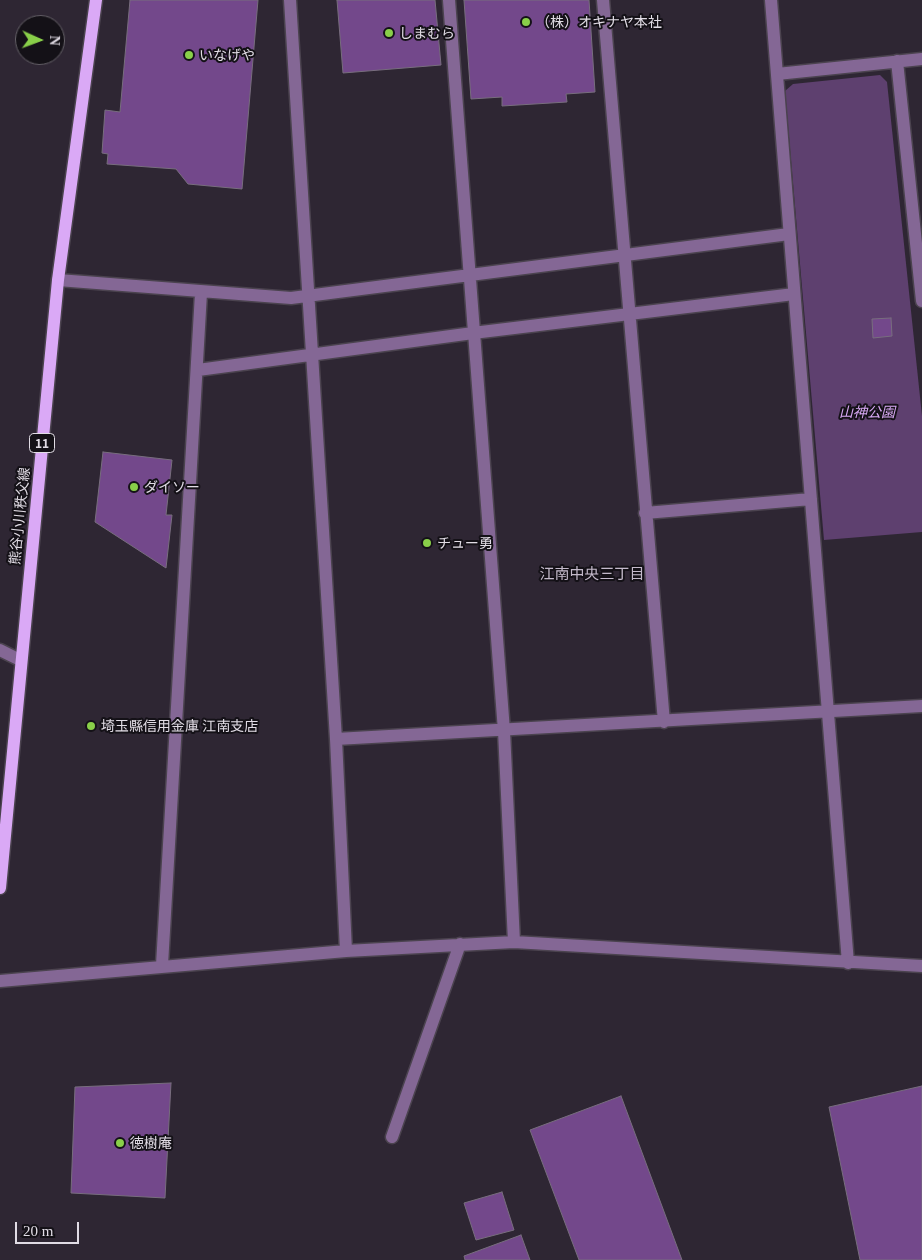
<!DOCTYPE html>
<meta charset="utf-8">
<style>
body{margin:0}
#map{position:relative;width:922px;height:1260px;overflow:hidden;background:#2e2633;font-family:Georgia,serif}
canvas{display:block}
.north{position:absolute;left:15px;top:15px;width:50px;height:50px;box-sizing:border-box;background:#141117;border:1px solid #666269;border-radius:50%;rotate:92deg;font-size:14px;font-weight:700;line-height:20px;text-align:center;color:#e1dce5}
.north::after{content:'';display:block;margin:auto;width:18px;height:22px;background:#89cf49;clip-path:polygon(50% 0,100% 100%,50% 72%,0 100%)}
.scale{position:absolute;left:15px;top:1222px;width:64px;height:22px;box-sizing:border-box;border:2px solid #e1dce5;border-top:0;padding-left:6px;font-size:15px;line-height:18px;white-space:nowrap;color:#e1dce5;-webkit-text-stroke:4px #141117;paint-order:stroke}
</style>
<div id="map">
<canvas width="922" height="1260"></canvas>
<div class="north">N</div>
<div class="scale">20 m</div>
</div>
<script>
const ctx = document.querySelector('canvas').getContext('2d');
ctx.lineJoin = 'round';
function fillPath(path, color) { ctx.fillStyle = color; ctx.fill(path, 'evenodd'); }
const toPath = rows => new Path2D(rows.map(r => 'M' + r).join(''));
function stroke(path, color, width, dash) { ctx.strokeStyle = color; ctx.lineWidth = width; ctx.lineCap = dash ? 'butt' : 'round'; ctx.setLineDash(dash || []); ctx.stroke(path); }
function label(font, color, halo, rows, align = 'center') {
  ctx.font = font + ' Georgia,"Noto Sans JP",serif'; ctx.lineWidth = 4; ctx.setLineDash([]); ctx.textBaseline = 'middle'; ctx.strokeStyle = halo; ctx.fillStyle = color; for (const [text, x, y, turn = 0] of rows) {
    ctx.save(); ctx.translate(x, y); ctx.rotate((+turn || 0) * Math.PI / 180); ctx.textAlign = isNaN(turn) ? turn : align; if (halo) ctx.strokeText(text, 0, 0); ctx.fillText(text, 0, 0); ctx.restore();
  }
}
fillPath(toPath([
 [880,75,887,82,922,416,922,532,824,540,785,91,793,84]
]), '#5e406f');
const building = toPath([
 [130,0,258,0,242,189,188,184,176,169,107,164,108,154,102,153,105,110,120,112,130,0],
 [337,0,435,0,441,65,343,73,337,0],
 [464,0,589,0,595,92,566,94,567,102,502,106,502,97,471,99,464,0],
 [891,318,892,336,873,338,872,319,891,318],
 [103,452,172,460,166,515,172,515,166,568,95,522,103,452],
 [171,1083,165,1198,71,1193,75,1087,171,1083],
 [922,1086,922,1260,860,1260,829,1107,922,1086],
 [621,1096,682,1260,579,1260,530,1130,621,1096],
 [502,1192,514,1230,476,1240,464,1203,502,1192],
 [521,1235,530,1260,465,1260,464,1256,521,1235]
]);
fillPath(building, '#73488b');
stroke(building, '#786e7e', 1);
const minor = toPath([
 [290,0,336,739,346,951],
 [449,0,504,731,514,942],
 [603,0,664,722],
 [771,0,848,963],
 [897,61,922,301],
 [777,74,922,59],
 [58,280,291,298,789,234],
 [198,370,473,333,794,294],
 [645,513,811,499],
 [0,650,20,660],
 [336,739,922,706],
 [162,965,201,293],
 [0,981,346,951,514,942,922,966],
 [392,1137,460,944]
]);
const major = toPath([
 [0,888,58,280,96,0]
]);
stroke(minor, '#4b434f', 15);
stroke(major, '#4b434f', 15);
stroke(minor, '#846795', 12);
stroke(major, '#daa9f6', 12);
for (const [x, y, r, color] of [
 [526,22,5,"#89cf49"],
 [389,33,5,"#89cf49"],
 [189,55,5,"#89cf49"],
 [134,487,5,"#89cf49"],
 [427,543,5,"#89cf49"],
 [91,726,5,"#89cf49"],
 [120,1143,5,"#89cf49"]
]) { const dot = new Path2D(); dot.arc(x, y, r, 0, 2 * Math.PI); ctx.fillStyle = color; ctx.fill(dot); stroke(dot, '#141117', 2); }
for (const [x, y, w] of [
 [42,443,25]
]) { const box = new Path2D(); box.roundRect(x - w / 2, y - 9.5, w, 19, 4); ctx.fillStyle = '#141117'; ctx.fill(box); stroke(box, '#e1dce5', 1); }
label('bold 12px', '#e1dce5', null, [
 ["11",42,443]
]);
label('14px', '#e1dce5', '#141117', [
 ["（株）オキナヤ本社",536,22],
 ["しまむら",399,33],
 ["いなげや",199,55],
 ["ダイソー",144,487],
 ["チュー勇",437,543],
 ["埼玉縣信用金庫 江南支店",101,726],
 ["徳樹庵",130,1143]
], 'left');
label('italic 14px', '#d8a9f4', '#141117', [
 ["山神公園",867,412]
]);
label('14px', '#e1dce5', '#141117', [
 ["熊谷小川秩父線",19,516,-84]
]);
label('15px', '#c4bacb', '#141117', [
 ["江南中央三丁目",592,573]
]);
</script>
